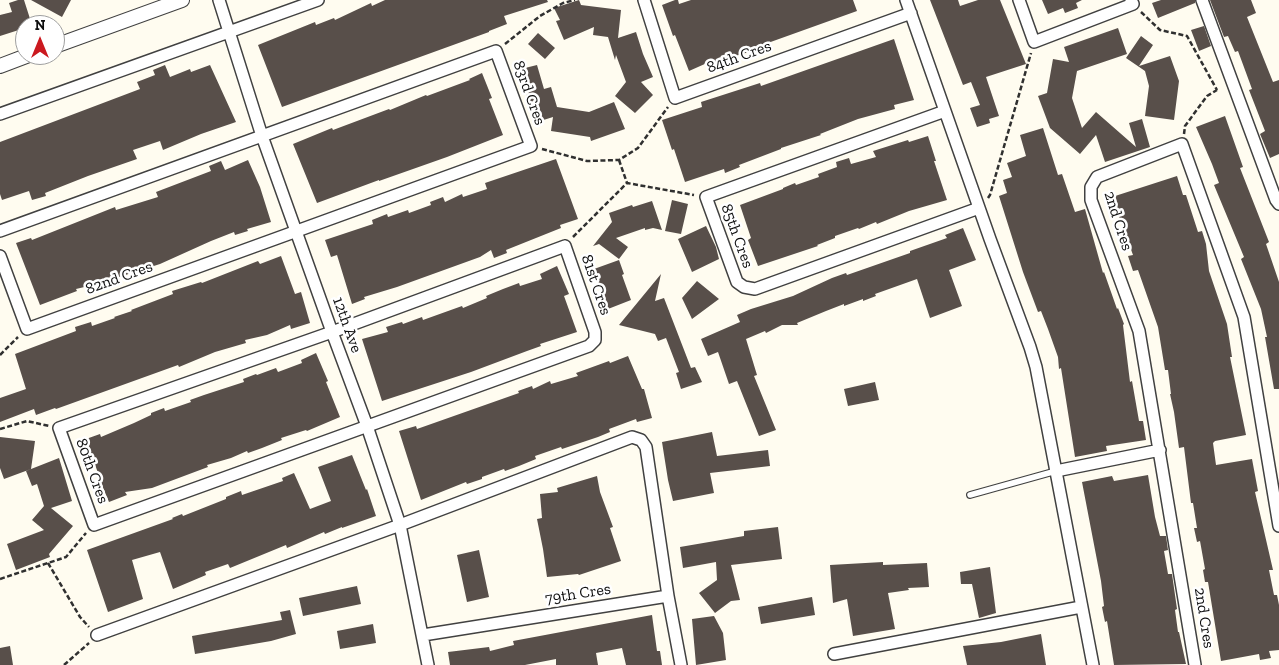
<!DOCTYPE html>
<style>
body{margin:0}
#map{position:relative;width:1279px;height:665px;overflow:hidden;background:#fffcf0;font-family:"Zilla Slab",serif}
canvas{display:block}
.north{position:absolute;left:15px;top:15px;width:50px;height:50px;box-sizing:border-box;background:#fff;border:1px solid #9f9f9f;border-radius:50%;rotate:0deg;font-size:14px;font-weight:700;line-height:20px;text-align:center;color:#0e0e0e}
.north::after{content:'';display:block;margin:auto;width:18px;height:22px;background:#cb191f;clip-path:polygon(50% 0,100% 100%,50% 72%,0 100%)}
</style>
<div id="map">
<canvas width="1279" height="665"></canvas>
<div class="north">N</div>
</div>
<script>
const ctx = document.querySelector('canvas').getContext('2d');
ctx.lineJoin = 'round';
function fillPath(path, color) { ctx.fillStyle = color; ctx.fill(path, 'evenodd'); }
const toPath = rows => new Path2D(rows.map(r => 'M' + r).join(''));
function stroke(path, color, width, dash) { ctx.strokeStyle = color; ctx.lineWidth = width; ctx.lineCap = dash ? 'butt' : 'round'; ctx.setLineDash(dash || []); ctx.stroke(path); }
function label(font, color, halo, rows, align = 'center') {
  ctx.font = font + ' "Zilla Slab",serif'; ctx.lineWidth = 5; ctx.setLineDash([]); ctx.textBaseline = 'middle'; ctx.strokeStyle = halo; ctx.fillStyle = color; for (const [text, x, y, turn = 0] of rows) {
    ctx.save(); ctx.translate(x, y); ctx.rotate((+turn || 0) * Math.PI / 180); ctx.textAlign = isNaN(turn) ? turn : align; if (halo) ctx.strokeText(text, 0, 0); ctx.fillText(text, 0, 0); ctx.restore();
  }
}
fillPath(toPath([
 [18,0,24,0,32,25,25,25,25,28,0,36,0,15,12,12,9,3],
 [31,0,71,0,62,17],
 [385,0,547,0,548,2,504,16,507,24,489,31,489,32,282,107,258,45,315,22,316,25,334,18,335,20,371,3,372,6],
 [579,0,581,5,621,10,618,38,636,32,643,54,653,77,641,82,653,95,635,113,615,96,626,82,616,55,615,60,608,37,593,35,594,27,564,40,556,21,560,20,554,8],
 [675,0,678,0,679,4,691,0,853,0,857,11,765,44,766,45,749,52,708,64,707,63,689,71,675,35,673,36,662,5],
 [930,0,958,0,960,6,978,0,1000,0,1026,64,986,77,999,116,989,119,990,123,977,127,970,108,980,105,971,82,963,85],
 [1042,0,1082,0,1076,3,1078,8,1065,13,1063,8,1048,14],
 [1161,0,1195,0,1195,3,1158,18,1152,3],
 [1210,0,1251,0,1256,13,1247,17,1273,82,1279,80,1279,154,1270,158,1260,134,1265,131,1249,90,1252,89,1238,51,1235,52,1228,36,1224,37],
 [1204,26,1211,46,1199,51,1191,30],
 [1118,28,1127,54,1077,71,1072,98,1082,128,1096,112,1136,147,1129,123,1142,119,1150,147,1105,162,1096,135,1080,154,1050,128,1038,96,1047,93,1053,59,1069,62,1064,47],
 [538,33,555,48,545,59,528,44],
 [1141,36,1153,45,1139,66,1170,56,1179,81,1174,120,1145,116,1149,86,1145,71,1126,58],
 [894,39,914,100,894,105,895,109,858,119,820,134,821,135,781,148,781,149,739,165,740,167,725,173,724,169,685,182,674,149,672,150,662,120,702,107,701,102,760,83,761,86,778,80],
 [165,65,170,77,190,69,191,72,210,65,236,122,201,134,163,150,160,141,133,150,137,159,88,176,45,193,46,196,32,200,29,191,2,200,0,194,0,142,140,89,137,82,155,75,153,70],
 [537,65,544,89,551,87,557,107,589,112,614,102,625,129,591,141,590,137,551,131,553,117,534,123,526,95,529,94,521,69],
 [482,73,492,98,489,99,503,135,447,157,379,181,379,180,317,203,293,144,332,128,333,130,389,109,390,110,426,95,427,96,470,80,469,79],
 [1225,116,1243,167,1240,168,1269,242,1266,244,1279,282,1279,389,1274,389,1265,337,1267,337,1261,309,1241,259,1244,257,1214,185,1219,183,1212,164,1196,127],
 [1043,128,1058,175,1062,174,1075,212,1085,209,1103,273,1104,272,1117,309,1118,308,1124,324,1123,325,1130,382,1132,381,1139,421,1143,421,1146,440,1106,446,1107,451,1075,457,1061,368,1059,369,1058,357,1048,329,1041,311,1038,312,1023,272,999,196,1007,193,1003,180,1012,177,1007,163,1026,156,1020,135],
 [928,136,936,161,934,161,947,200,909,211,877,224,876,222,859,229,858,228,835,236,835,238,817,245,818,246,758,266,748,240,751,238,740,205,783,189,783,188,795,183,796,185,819,177,818,174,837,167,836,162,849,158,851,164,876,157,873,151,908,140,909,142],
 [556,159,578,219,560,225,561,228,506,250,507,253,494,258,491,250,480,257,397,287,364,297,365,299,352,304,337,255,331,257,325,240,373,224,372,220,387,214,388,217,408,210,409,213,431,205,430,202,443,197,445,202,462,194,463,197,487,189,485,183],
 [248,160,260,187,271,222,247,229,248,231,235,235,234,232,211,241,160,264,97,284,76,289,77,291,40,305,16,243,31,238,32,240,115,207,116,210,158,197,156,192,211,171,209,166,221,161,225,170],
 [1177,176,1183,195,1186,195,1198,232,1202,231,1206,244,1209,271,1227,324,1232,357,1230,357,1246,435,1215,441,1213,443,1216,465,1252,459,1258,491,1255,492,1273,570,1269,570,1274,595,1277,595,1279,605,1279,650,1269,651,1271,658,1260,660,1259,654,1221,661,1208,582,1205,582,1203,570,1205,569,1200,541,1197,542,1194,528,1197,528,1193,503,1191,503,1184,447,1179,448,1174,412,1170,394,1171,394,1168,370,1165,370,1158,327,1138,270,1133,271,1128,256,1133,255,1112,197],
 [672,200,688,204,681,234,665,231],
 [652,201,662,230,653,228,645,230,645,228,616,238,628,247,619,259,599,244,593,246,612,222,609,213,632,205,633,207],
 [706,226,716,247,719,259,692,272,678,239],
 [963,228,976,260,949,270,962,306,930,318,917,279,875,294,876,296,863,301,863,299,844,306,844,304,826,311,797,323,798,325,782,325,766,333,765,331,746,339,757,375,754,376,776,430,759,436,737,381,729,384,718,352,708,356,701,339,740,322,737,315,751,309,793,296,832,278,846,273,847,275,910,253,910,251,947,238,945,235],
 [281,256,295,294,301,292,310,323,291,329,290,325,267,335,245,340,246,343,215,352,179,367,178,365,56,409,55,408,36,415,34,409,0,422,0,398,26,389,15,354,76,331,75,327,91,322,92,326,115,318,114,317,132,311,131,310,173,294,172,291,201,282,202,283,258,261,260,264],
 [619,260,624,274,622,275,631,300,608,309,594,269],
 [557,266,569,294,564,296,577,332,540,344,541,346,527,351,471,372,382,401,362,339,388,332,386,327,402,322,403,324,422,317,423,320,462,306,463,308,487,298,486,296,503,289,519,283,520,286,542,279,540,274],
 [661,274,655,301,664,298,691,368,695,367,702,382,681,389,676,373,679,372,666,338,658,341,655,334,619,325],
 [697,281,719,299,692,319,682,298],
 [316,353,328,381,326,382,340,417,307,431,306,430,281,438,282,440,262,448,248,453,247,451,231,458,207,465,208,467,152,488,125,492,127,495,109,502,97,473,98,473,86,439,100,434,101,437,134,423,151,415,151,413,164,408,165,411,191,402,190,400,204,395,244,382,243,379,256,374,257,375,276,368,278,372,302,363,301,360],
 [628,356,642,389,644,389,652,418,637,422,636,419,609,429,610,432,598,437,562,449,561,447,535,456,536,459,519,466,505,471,504,469,482,477,482,479,467,484,466,482,421,500,399,431,416,426,417,429,519,393,518,391,532,386,533,389,550,381,551,384,578,376,576,373,609,361,610,363],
 [875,382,879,400,848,406,844,389],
 [712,432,717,456,768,450,770,466,710,473,714,493,673,501,668,480,662,442],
 [0,437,35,441,31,469,4,479,0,468],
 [352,455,366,490,367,489,376,516,342,528,342,527,325,534,324,532,287,548,286,545,230,568,228,564,205,572,206,575,173,589,160,552,132,560,143,599,108,612,87,550,173,519,172,518,182,514,183,516,226,499,226,497,241,491,242,495,283,481,282,478,294,473,310,509,331,501,318,467],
 [59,458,72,501,51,508,73,526,49,554,50,557,16,570,7,544,44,530,32,520,44,506,37,484,32,486,26,471],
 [1148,475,1155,517,1160,536,1166,536,1168,550,1164,551,1168,574,1172,574,1177,609,1175,610,1178,632,1179,632,1186,664,1114,665,1107,621,1105,622,1102,607,1104,606,1101,581,1082,482,1112,476,1114,481],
 [597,476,600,492,613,527,610,528,621,561,579,575,578,574,547,577,543,549,537,519,542,518,540,494,558,492,557,488],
 [778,527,782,559,731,565,740,600,731,601,715,613,699,593,717,580,716,562,683,568,680,547,744,536,744,531],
 [479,550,489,597,467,602,457,555],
 [883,562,883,565,927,563,929,587,908,588,909,590,888,593,895,629,853,636,847,599,833,603,830,565],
 [990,567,996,613,979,618,972,584,961,584,960,572],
 [357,586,361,604,303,616,299,598],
 [812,597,815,615,761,624,758,607],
 [290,610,296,634,271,641,195,654,192,636,282,620,280,612],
 [652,615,657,651,660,651,662,665,626,665,622,648,596,653,598,665,556,665,556,659,525,665,450,665,448,652,489,647,490,651,514,645,513,641],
 [714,616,723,633,726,660,696,665,692,619],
 [373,624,376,643,340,649,337,631],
 [1041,634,1046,665,967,665,963,646,1001,642],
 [10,646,13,665,0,665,0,648]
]), '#584f4a');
const service = toPath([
 [970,495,1056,471]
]);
const minor = toPath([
 [219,0,262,136,332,332,367,426,400,525,428,665],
 [644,0,675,98,911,13],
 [906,0,990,239,1030,347,1036,367,1093,665],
 [1019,0,1034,42,1133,4,1131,0],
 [1202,0,1276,200,1279,204],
 [945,111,706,197,737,282,744,287,755,289,979,208],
 [0,114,318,0],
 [0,231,496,51,531,146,27,329,0,256],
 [565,246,595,332,595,340,589,346,94,525,59,428,332,332,565,246],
 [1056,471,1160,450],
 [97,635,400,525,632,437,641,440,646,447,668,596],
 [423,635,668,596,681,665],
 [834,654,1081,607],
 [1195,665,1139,331,1091,200,1091,187,1097,177,1182,144,1244,317,1279,526]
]);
const tertiary = toPath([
 [55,46,182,0],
 [0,66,29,55]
]);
stroke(service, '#414141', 8);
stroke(minor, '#414141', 14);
stroke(tertiary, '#414141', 16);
stroke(toPath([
 [1141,12,1160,30,1187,36,1217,90],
 [505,44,540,16,563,3,575,0],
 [1184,134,1185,126,1207,96,1217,90],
 [542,149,587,161,619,160,638,148,668,107],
 [619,160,627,183],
 [988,198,990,195,1031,53],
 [573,237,627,183,694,195],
 [0,355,18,337],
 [0,429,27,421,49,426],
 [48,563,80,617,89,627],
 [0,579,66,557,86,533],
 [64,665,89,643]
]), '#303030', 2.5, [5, 2.5]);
stroke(service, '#fff', 5.5);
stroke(minor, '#fff', 11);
stroke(tertiary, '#fff', 14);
label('16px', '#0e0e0e', '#fff', [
 ["84th Cres",739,57,-20],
 ["83rd Cres",529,93,70],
 ["2nd Cres",1118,221,72],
 ["85th Cres",737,236,70],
 ["82nd Cres",119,278,-20],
 ["81st Cres",596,285,71],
 ["12th Ave",347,325,70],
 ["80th Cres",92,471,70],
 ["79th Cres",578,594,-9],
 ["2nd Cres",1204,618,81]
]);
</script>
